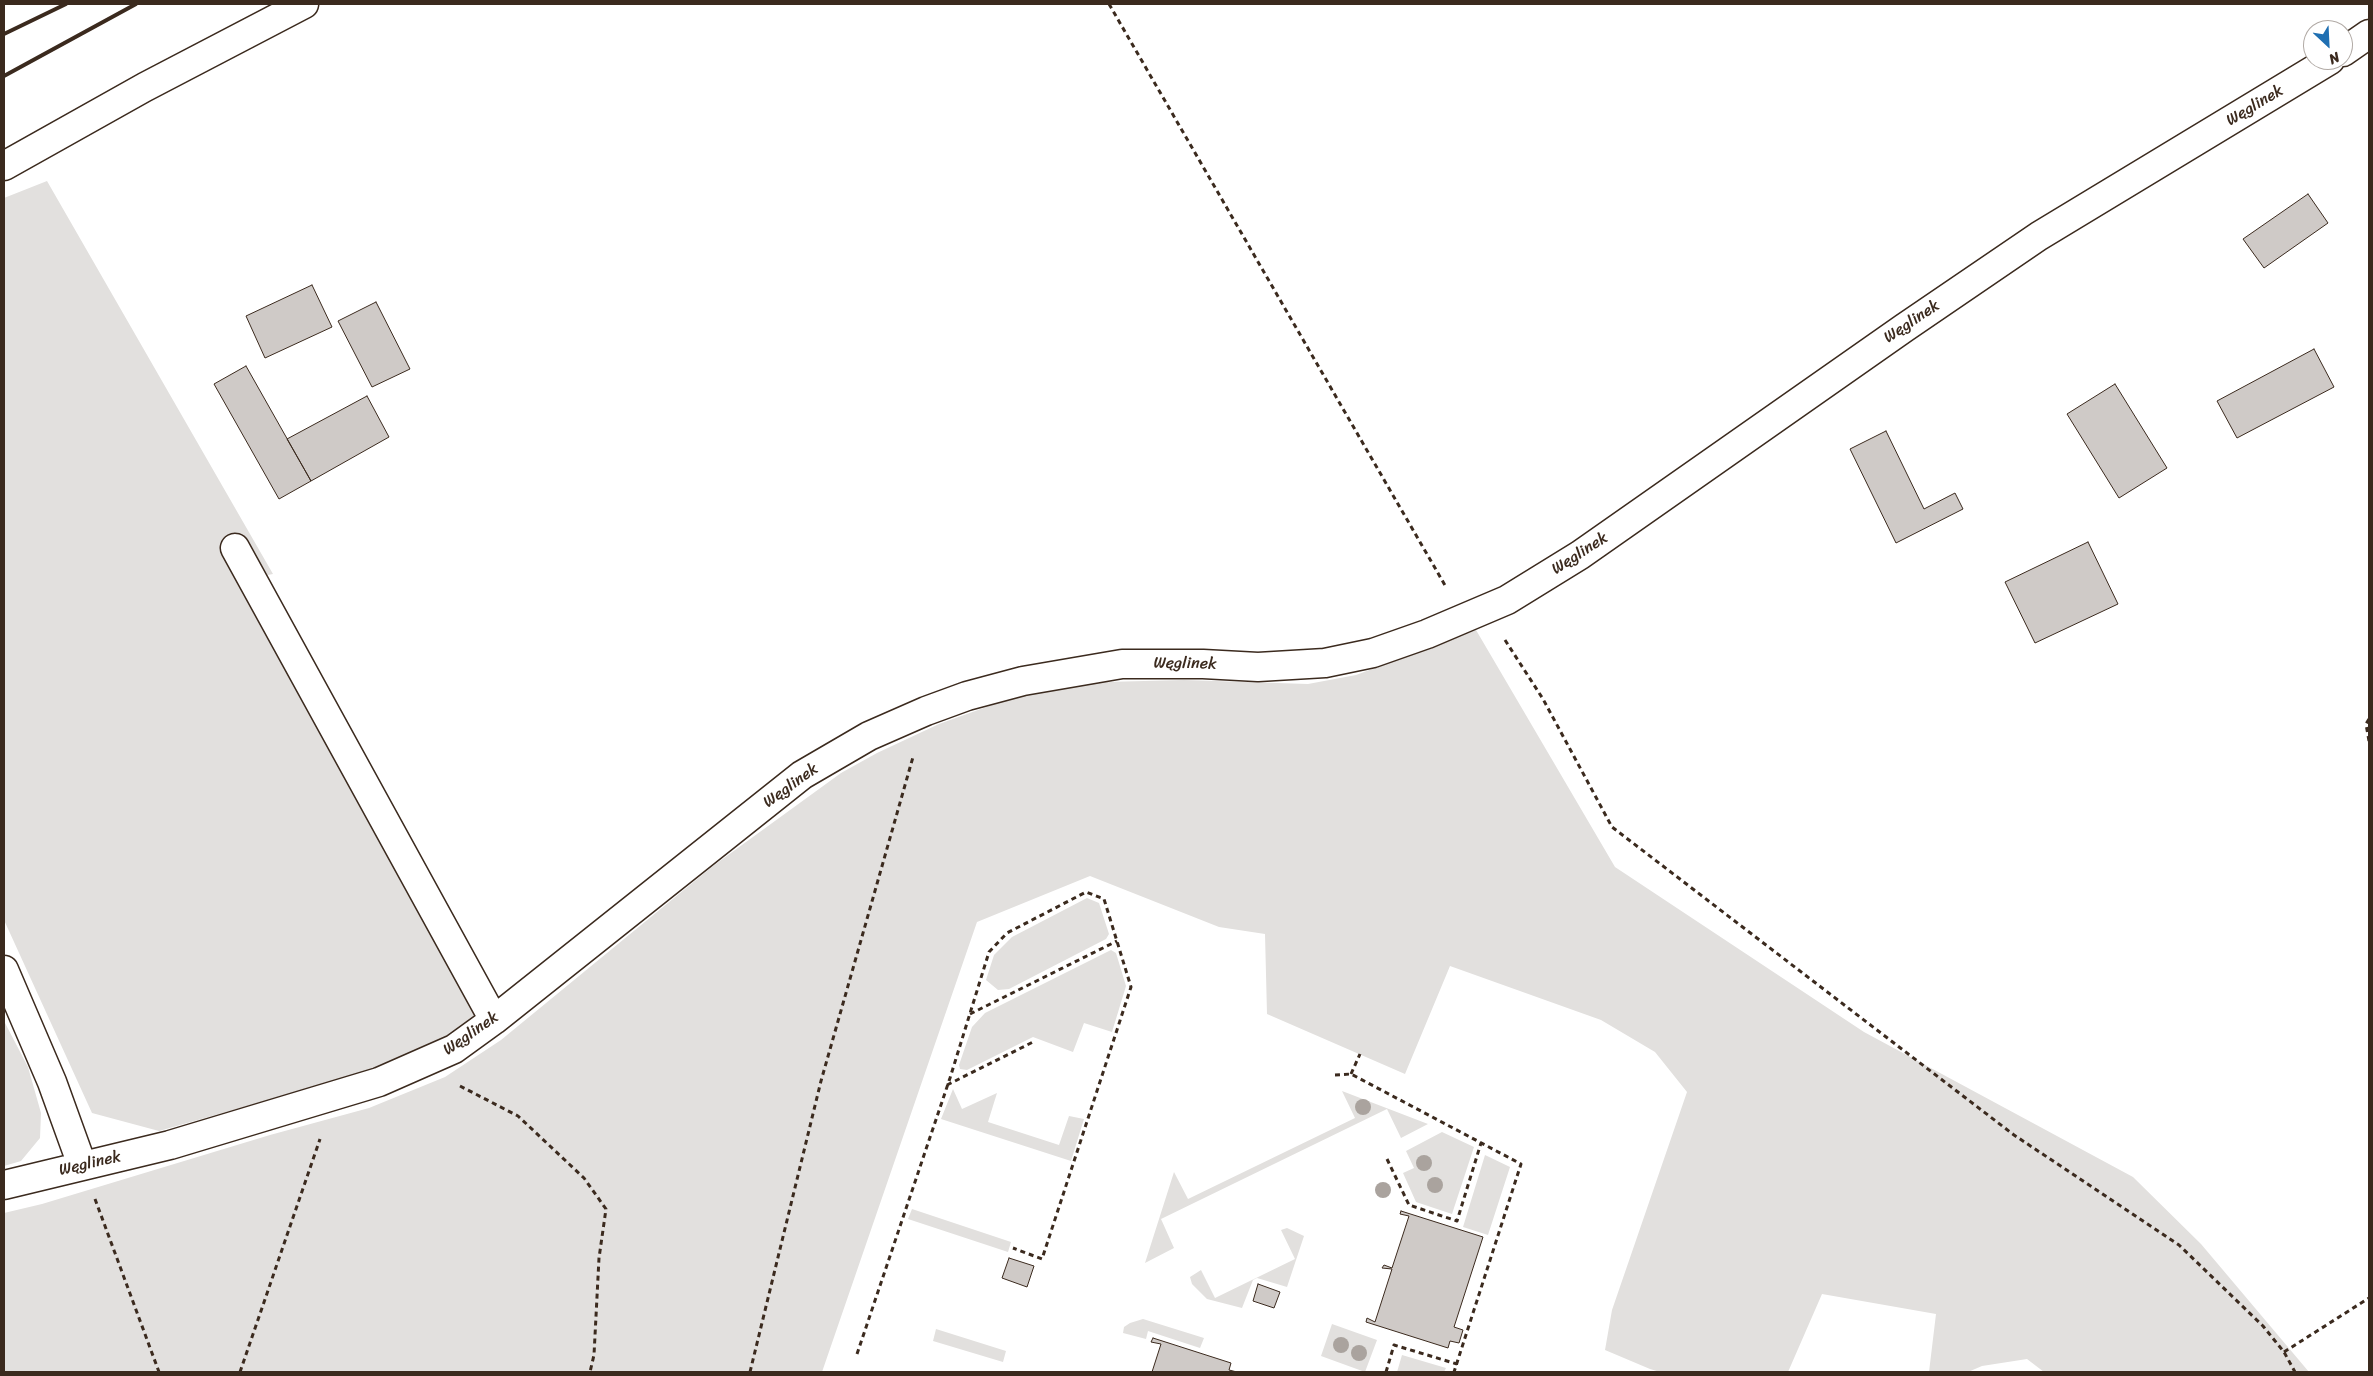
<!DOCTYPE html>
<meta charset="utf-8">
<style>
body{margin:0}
#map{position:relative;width:2373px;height:1376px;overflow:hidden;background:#fff;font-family:Sriracha,sans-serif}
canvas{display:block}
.frame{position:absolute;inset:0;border:5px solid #3b2a1e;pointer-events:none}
.north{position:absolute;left:2303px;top:20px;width:50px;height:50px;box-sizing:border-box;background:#fff;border:1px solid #b1aaa5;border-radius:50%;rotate:155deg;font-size:14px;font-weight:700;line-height:20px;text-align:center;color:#3b2a1e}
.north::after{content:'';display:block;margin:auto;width:18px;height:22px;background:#1f6fb2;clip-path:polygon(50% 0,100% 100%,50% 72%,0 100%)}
</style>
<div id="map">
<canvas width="2373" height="1376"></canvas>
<div class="frame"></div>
<div class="north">N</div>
</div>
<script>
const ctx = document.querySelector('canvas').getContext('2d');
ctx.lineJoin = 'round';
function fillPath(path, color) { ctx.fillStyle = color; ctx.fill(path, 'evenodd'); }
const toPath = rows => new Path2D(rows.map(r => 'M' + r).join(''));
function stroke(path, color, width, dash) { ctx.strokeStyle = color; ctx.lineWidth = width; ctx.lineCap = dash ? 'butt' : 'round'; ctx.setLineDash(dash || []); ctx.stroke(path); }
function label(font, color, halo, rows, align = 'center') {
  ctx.font = font + ' Sriracha,sans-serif'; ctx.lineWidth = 4; ctx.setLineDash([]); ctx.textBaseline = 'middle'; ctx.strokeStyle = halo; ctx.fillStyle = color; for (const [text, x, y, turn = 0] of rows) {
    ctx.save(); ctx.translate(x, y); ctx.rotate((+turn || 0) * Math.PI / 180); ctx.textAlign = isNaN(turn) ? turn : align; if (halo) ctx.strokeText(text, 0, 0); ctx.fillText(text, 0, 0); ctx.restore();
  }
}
fillPath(toPath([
 [47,181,273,574,252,578,486,1007,446,1037,420,1053,395,1064,159,1131,92,1113,4,920,4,198],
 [1476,630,1615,867,1864,1032,2133,1177,2201,1244,2309,1372,2044,1372,2027,1359,1982,1366,1968,1372,1929,1372,1936,1314,1822,1294,1788,1372,1660,1372,1650,1369,1605,1350,1612,1310,1687,1092,1655,1052,1601,1020,1450,966,1405,1074,1267,1014,1265,934,1219,927,1090,876,977,922,822,1372,4,1372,4,1213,42,1204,270,1135,369,1108,445,1077,501,1040,713,866,841,773,877,753,939,724,1017,696,1105,682,1184,680,1308,684,1356,675],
 [1087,898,1099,903,1109,934,1106,939,1009,989,998,990,986,980,994,955,1012,937],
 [1111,950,1116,953,1126,986,1112,1032,1084,1023,1073,1052,1033,1037,967,1070,960,1069,959,1065,972,1027,985,1013],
 [4,1021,28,1067,41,1113,40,1138,21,1161,4,1166],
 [953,1089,962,1109,997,1093,988,1122,1059,1145,1069,1116,1084,1119,1071,1161,941,1119],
 [1342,1091,1428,1124,1401,1138,1387,1109,1161,1219,1174,1248,1145,1263,1174,1172,1188,1199,1355,1118],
 [1442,1132,1474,1147,1452,1214,1416,1202,1403,1173,1414,1168,1406,1151],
 [1485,1155,1510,1167,1488,1235,1463,1227],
 [912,1209,1011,1242,1008,1252,908,1219],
 [1287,1228,1304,1236,1287,1287,1257,1278,1253,1280,1242,1308,1207,1299,1192,1284,1190,1277,1201,1270,1215,1298,1295,1259,1281,1230],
 [1143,1319,1204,1338,1200,1348,1148,1331,1146,1339,1123,1333,1124,1327,1130,1323],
 [1332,1324,1377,1340,1365,1372,1321,1356],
 [936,1329,1006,1351,1003,1362,933,1341],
 [1402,1355,1446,1368,1444,1372,1397,1372]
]), '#e2e0de');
const building = toPath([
 [2308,194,2328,223,2264,268,2243,239,2308,194],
 [312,285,332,327,265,358,246,316,312,285],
 [376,302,410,369,372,387,338,321,376,302],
 [2314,349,2334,387,2237,438,2217,401,2314,349],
 [246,366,311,481,279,499,214,384,246,366],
 [2115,384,2167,468,2119,498,2067,414,2115,384],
 [367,396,389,437,311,481,287,439,367,396],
 [1886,431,1924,509,1955,493,1963,509,1896,543,1850,449,1886,431],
 [2088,542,2118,604,2035,643,2005,582,2088,542],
 [1401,1211,1483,1237,1454,1327,1463,1330,1459,1343,1450,1341,1448,1348,1366,1322,1367,1318,1375,1322,1392,1269,1382,1268,1384,1265,1392,1268,1409,1216,1400,1214,1401,1211],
 [1009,1258,1034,1266,1027,1287,1002,1278,1009,1258],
 [1258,1284,1280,1292,1274,1308,1253,1301,1258,1284],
 [1153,1338,1231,1363,1229,1370,1237,1372,1152,1372,1161,1344,1151,1342,1153,1338]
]);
fillPath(building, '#cfcac7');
stroke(building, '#3b2a1e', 1);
const minor = toPath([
 [2343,52,2369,34],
 [4,166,145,87,304,4],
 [235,548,494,1020],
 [4,970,52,1082,82,1165],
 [4,1185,170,1145,379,1082,454,1049,494,1020,802,775,869,736,926,711,967,696,1023,681,1122,664,1203,664,1258,667,1325,663,1373,653,1427,634,1507,600,1580,555,1904,328,2039,236,2330,60]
]);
stroke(minor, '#3b2a1e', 31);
stroke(toPath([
 [1109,4,1446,587],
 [1505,640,1543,699,1612,827,2014,1135,2179,1245,2263,1326,2284,1352,2295,1372],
 [2369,719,2366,724,2369,741],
 [970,1014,1117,941],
 [1351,1074,1360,1054],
 [1335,1075,1351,1074,1521,1164,1454,1372],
 [947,1085,1035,1041],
 [460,1086,518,1116,584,1178,606,1209,599,1258,594,1355,590,1372],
 [1387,1159,1409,1205,1457,1221,1481,1143],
 [95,1199,159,1372],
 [2284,1352,2369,1298],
 [857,1354,950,1078,989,952,1007,933,1086,892,1104,899,1131,987,1042,1259,1013,1248],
 [240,1372,320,1139],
 [750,1372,821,1081,913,757],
 [1386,1372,1394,1345,1457,1364]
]), '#3b2a1e', 3, [5, 4]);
stroke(minor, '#fff', 28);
stroke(toPath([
 [4,34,66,4],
 [4,76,136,4]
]), '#3b2a1e', 4);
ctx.fillStyle = '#aaa39e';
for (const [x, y] of [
 [1363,1107],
 [1424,1163],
 [1435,1185],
 [1383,1190],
 [1341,1345],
 [1359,1353]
]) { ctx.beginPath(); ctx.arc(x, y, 8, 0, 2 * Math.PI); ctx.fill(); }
label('16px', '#3b2a1e', '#fff', [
 ["Węglinek",2255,106,-31],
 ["Węglinek",1912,322,-34],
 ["Węglinek",1580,554,-33],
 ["Węglinek",1185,664,1],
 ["Węglinek",791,786,-36],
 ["Węglinek",471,1034,-35],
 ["Węglinek",90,1164,-13]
]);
</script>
